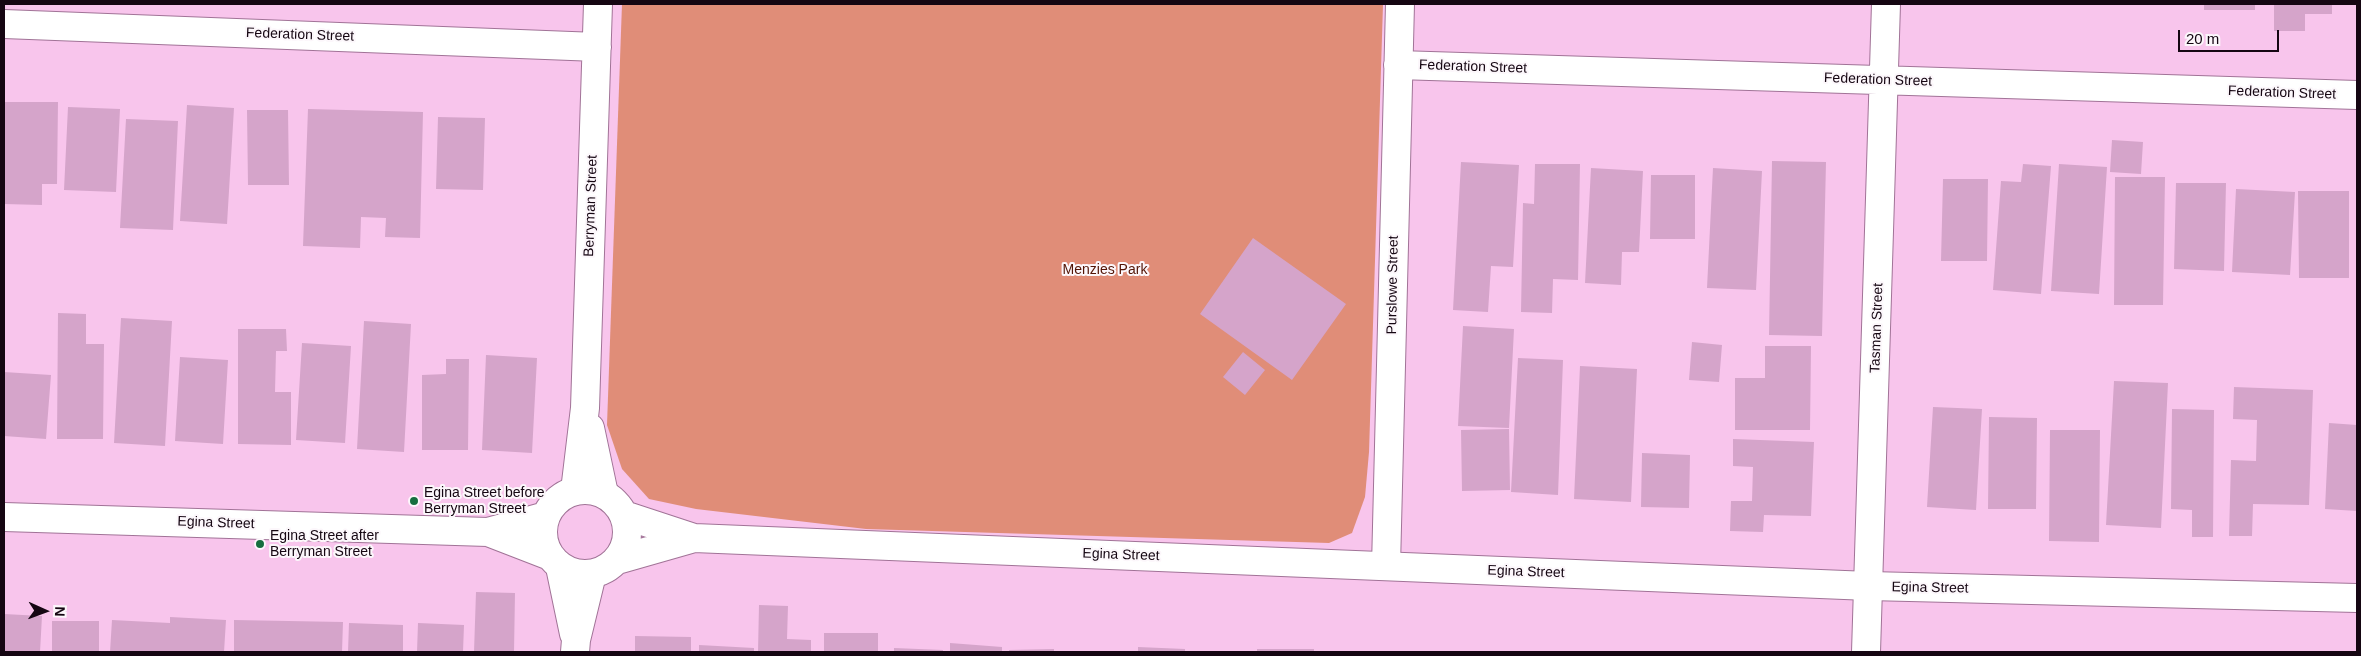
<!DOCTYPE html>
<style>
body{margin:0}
#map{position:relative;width:2361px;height:656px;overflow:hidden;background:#f8c5ec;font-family:Helvetica,sans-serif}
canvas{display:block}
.frame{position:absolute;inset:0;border:5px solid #150612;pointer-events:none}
.north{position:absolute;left:20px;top:586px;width:50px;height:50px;-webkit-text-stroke:4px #fcf7fb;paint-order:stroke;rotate:92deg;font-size:14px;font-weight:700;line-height:20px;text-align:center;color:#150612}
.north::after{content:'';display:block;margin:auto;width:18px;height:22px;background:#150612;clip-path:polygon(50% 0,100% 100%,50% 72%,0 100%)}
.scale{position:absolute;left:2178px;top:30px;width:101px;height:22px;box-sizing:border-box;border:2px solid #150612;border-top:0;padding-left:6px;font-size:15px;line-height:18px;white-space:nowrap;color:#150612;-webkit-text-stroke:4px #fcf7fb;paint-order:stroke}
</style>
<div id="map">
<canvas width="2361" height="656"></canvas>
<div class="frame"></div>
<div class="north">N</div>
<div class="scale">20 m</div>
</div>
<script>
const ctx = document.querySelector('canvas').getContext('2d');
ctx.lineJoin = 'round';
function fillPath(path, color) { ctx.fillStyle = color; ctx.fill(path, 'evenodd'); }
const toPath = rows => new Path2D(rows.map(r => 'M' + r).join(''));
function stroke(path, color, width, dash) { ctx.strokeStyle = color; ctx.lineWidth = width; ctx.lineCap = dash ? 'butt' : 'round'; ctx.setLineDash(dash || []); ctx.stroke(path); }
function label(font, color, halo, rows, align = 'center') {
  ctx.font = font + ' Helvetica,sans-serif'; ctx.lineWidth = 4; ctx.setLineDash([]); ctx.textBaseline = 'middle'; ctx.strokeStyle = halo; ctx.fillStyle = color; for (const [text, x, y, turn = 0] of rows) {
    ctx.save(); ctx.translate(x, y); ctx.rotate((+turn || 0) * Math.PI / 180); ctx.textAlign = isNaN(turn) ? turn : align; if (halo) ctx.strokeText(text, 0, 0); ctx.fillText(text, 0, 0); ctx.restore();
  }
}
fillPath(toPath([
 [622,4,1383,4,1369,452,1365,497,1352,533,1329,543,866,529,696,509,649,499,622,469,607,425]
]), '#e08d78');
fillPath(toPath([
 [2204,4,2255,4,2255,10,2204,10],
 [2274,4,2332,4,2332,14,2305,14,2305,31,2274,31],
 [4,102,58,102,57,184,42,184,42,205,4,204],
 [187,105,234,108,227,224,180,221],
 [68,107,120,109,116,192,64,190],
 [308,109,423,112,420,238,385,237,386,218,361,217,360,248,303,246],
 [247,110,288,110,289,185,248,185],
 [438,117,485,118,483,190,436,189],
 [126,119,178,121,173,230,120,228],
 [2112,140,2143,142,2141,174,2110,172],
 [1772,161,1826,162,1822,336,1769,335],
 [1461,162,1519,165,1513,267,1491,266,1488,312,1453,310],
 [1535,164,1580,164,1578,280,1553,279,1552,313,1521,312,1523,203,1534,204],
 [2023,164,2051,166,2041,294,1993,290,2001,181,2021,182],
 [2059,164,2107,167,2099,294,2051,291],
 [1591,168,1643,171,1639,252,1622,252,1621,285,1585,283],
 [1713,168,1762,171,1756,290,1707,288],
 [1651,175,1695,175,1695,239,1650,239],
 [2115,177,2165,177,2163,305,2114,305],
 [1943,179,1988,179,1987,261,1941,261],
 [2176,183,2226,183,2224,271,2174,269],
 [2236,189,2295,192,2290,275,2232,272],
 [2298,191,2349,191,2349,278,2299,278],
 [1253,238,1346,304,1292,380,1200,314],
 [58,313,86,314,86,344,104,344,103,439,57,439],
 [121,318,172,321,165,446,114,443],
 [364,321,411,324,404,452,357,449],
 [1463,326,1514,329,1509,428,1458,426],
 [238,329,286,329,287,351,276,351,275,392,291,392,291,445,238,444],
 [1692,342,1722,345,1719,382,1689,380],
 [302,343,351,346,345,443,296,440],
 [1765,346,1811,346,1810,430,1735,430,1735,378,1765,378],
 [1243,352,1265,370,1245,395,1223,377],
 [486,355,537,358,532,453,482,450],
 [180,357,228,360,223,444,175,441],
 [1518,358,1563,360,1558,495,1511,492],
 [446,359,469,359,468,450,422,450,422,375,446,374],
 [1580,366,1637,369,1631,502,1574,499],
 [4,372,51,375,46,439,4,436],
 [2114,381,2168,383,2161,528,2106,525],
 [2234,387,2313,390,2309,505,2253,504,2252,536,2229,536,2231,460,2256,461,2257,420,2233,419],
 [1933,407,1982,409,1976,510,1927,507],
 [2172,409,2214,410,2213,537,2192,537,2192,510,2171,509],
 [1989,417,2037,418,2036,509,1988,509],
 [2329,423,2357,425,2357,511,2325,509],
 [1509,429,1510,490,1462,491,1461,430],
 [2050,430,2100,430,2099,542,2049,541],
 [1733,439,1814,442,1811,516,1764,515,1763,532,1730,531,1731,501,1752,501,1753,467,1733,466],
 [1642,453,1690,455,1689,508,1641,507],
 [476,592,515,593,514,652,474,652],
 [759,605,788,606,787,639,811,640,811,652,758,652],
 [4,614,42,616,40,652,4,652],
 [170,617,226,620,224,652,110,652,112,620,170,623],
 [234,620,343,622,342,652,234,652],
 [52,621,99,621,99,652,52,652],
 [349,623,403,625,403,652,348,652],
 [418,623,464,625,463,652,417,652],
 [824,633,878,633,878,652,824,652],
 [635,636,691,637,691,652,635,652],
 [950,643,1002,647,1002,652,950,652],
 [699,645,754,648,754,652,699,652],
 [1138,647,1185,649,1185,652,1138,652],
 [894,648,943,650,943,652,894,652],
 [1054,649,1054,652,1009,652,1009,650],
 [1257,649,1314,649,1314,652,1257,652]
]), '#d5a4ca');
const minor = toPath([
 [4,24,597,47],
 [1398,65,2357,95],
 [590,428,604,494],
 [575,491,585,408,598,4],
 [1386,566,1400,4],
 [560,567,574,634],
 [575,652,576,640,592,574],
 [1866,652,1886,4]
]);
const tertiary = toPath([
 '543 532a42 42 0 1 1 84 0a42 42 0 1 1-84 0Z',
 [624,515,694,538,1869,586,2357,598],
 [4,517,488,532,546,516],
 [488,532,550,556],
 [617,560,694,538]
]);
stroke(minor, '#a17397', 30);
stroke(tertiary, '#a17397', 30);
stroke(minor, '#fff', 28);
stroke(tertiary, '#fff', 28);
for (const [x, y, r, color] of [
 [414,501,5,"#166d3f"],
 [260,544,5,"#166d3f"]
]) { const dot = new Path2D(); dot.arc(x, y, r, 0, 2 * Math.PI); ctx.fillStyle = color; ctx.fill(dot); stroke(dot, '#fcf7fb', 2); }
label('14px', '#150612', '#fcf7fb', [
 ["Federation Street",300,35,2],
 ["Federation Street",1473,67,2],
 ["Federation Street",1878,80,2],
 ["Federation Street",2282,93,2],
 ["Berryman Street",591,206,-88],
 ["Purslowe Street",1393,285,-89],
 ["Tasman Street",1877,328,-88],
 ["Egina Street",216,523,2],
 ["Egina Street",1121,555,2],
 ["Egina Street",1526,572,2],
 ["Egina Street",1930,588,1]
]);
label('14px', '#521405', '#fcf7fb', [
 ["Menzies Park",1105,270]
]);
label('14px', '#150612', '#fcf7fb', [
 ["Egina Street before",424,493],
 ["Berryman Street",424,509],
 ["Egina Street after",270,536],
 ["Berryman Street",270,552]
], 'left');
</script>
